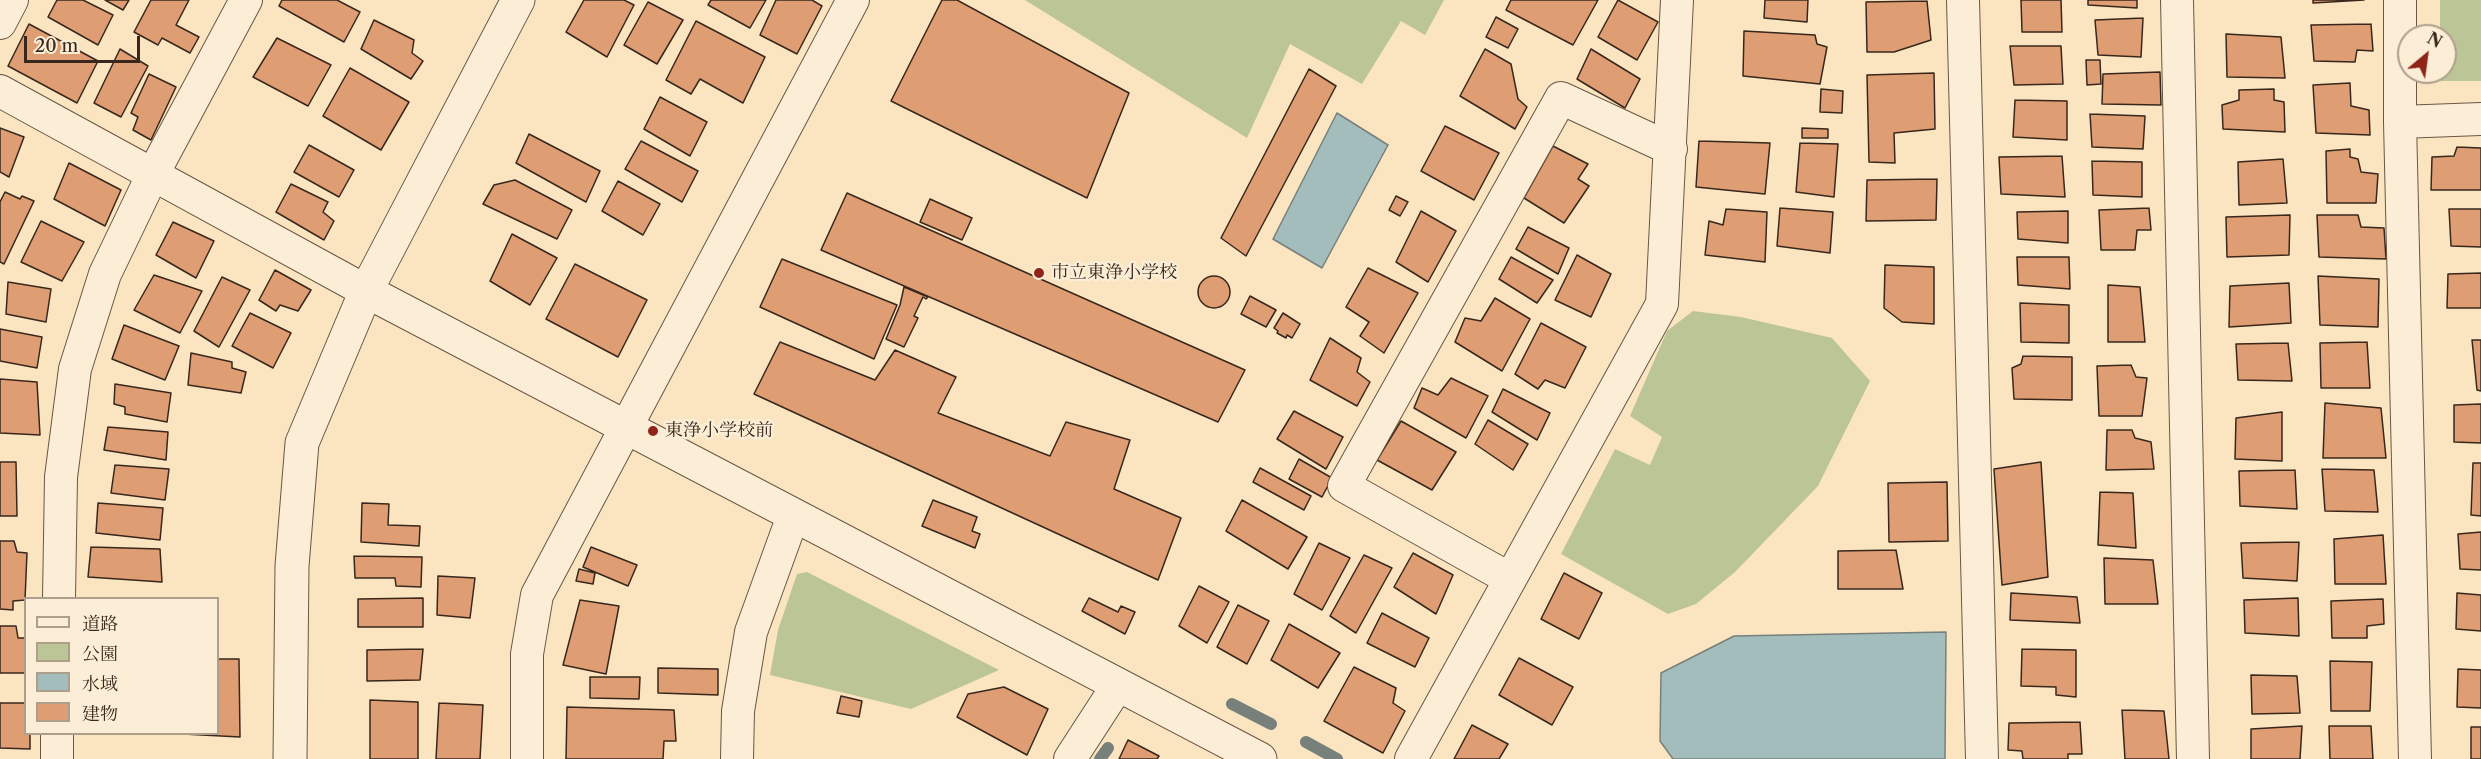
<!DOCTYPE html>
<meta charset="utf-8">
<style>
body{margin:0}
#map{position:relative;width:2481px;height:759px;overflow:hidden;background:#fbe5c0;font-family:"Libre Caslon Text","Noto Serif JP",serif}
canvas{display:block}
.legend{position:absolute;left:24px;top:597px;width:195px;height:138px;box-sizing:border-box;background:#fceed6;border:2px solid #ae9e8c;margin:0;padding:8px 10px;list-style:none;font-size:18px;color:#38271c}
.legend li{display:flex;align-items:center;gap:12px;height:30px}
.legend b{width:30px;border:2px solid #ae9e8c}
.north{position:absolute;left:2397px;top:24px;width:60px;height:60px;box-sizing:border-box;background:#fceed6;border:2px solid #ae9e8c;border-radius:50%;rotate:29deg;font-size:16px;font-weight:700;line-height:24px;text-align:center;color:#38271c}
.north::after{content:'';display:block;margin:auto;width:21px;height:27px;background:#8f2418;clip-path:polygon(50% 0,100% 100%,50% 72%,0 100%)}
.scale{position:absolute;left:24px;top:36px;width:116px;height:27px;box-sizing:border-box;border:3px solid #38271c;border-top:0;padding-left:8px;font-size:18px;line-height:21px;white-space:nowrap;color:#38271c;-webkit-text-stroke:4px #fceed6;paint-order:stroke}
</style>
<div id="map">
<canvas width="2481" height="759"></canvas>
<ul class="legend">
<li><b style="height:8px;background:#fceed6"></b>道路</li>
<li><b style="height:16px;background:#bcc595"></b>公園</li>
<li><b style="height:16px;background:#a3bcbc"></b>水域</li>
<li><b style="height:16px;background:#de9d72"></b>建物</li>
</ul>
<div class="north">N</div>
<div class="scale">20 m</div>
</div>
<script>
const ctx = document.querySelector('canvas').getContext('2d');
ctx.lineJoin = 'round';
function fillPath(path, color) { ctx.fillStyle = color; ctx.fill(path, 'evenodd'); }
const toPath = rows => new Path2D(rows.map(r => 'M' + r).join(''));
function stroke(path, color, width, dash) { ctx.strokeStyle = color; ctx.lineWidth = width; ctx.lineCap = dash ? 'butt' : 'round'; ctx.setLineDash(dash || []); ctx.stroke(path); }
function label(font, color, halo, rows, align = 'center') {
  ctx.font = font + ' "Libre Caslon Text","Noto Serif JP",serif'; ctx.lineWidth = 5; ctx.setLineDash([]); ctx.textBaseline = 'middle'; ctx.strokeStyle = halo; ctx.fillStyle = color; for (const [text, x, y, turn = 0] of rows) {
    ctx.save(); ctx.translate(x, y); ctx.rotate((+turn || 0) * Math.PI / 180); ctx.textAlign = isNaN(turn) ? turn : align; if (halo) ctx.strokeText(text, 0, 0); ctx.fillText(text, 0, 0); ctx.restore();
  }
}
fillPath(toPath([
 [1025,0,1444,0,1425,35,1401,21,1362,84,1290,44,1247,138],
 [2440,0,2481,0,2481,81,2441,81,2441,72,2445,72,2445,36,2440,36],
 [1693,311,1741,317,1832,338,1870,381,1818,486,1735,572,1696,604,1668,614,1561,554,1615,449,1650,465,1662,437,1630,416,1667,331],
 [807,572,999,670,911,709,770,675,778,630,797,574]
]), '#bcc595');
const water = toPath([
 [1337,113,1388,145,1322,268,1273,239,1337,113],
 [1946,632,1945,759,1673,759,1660,741,1661,673,1734,636,1946,632]
]);
fillPath(water, '#a3bcbc');
stroke(water, '#78807c', 1.5);
stroke(toPath([
 [1232,704,1271,724],
 [1306,742,1337,759],
 [1100,759,1108,748]
]), '#78807c', 12);
const building = toPath([
 [57,0,83,0,113,15,98,45,48,17,57,0],
 [105,0,129,0,123,10,105,0],
 [151,0,189,0,176,25,199,37,190,53,162,38,158,45,134,32,151,0],
 [282,0,337,0,360,12,344,42,279,6,282,0],
 [584,0,624,0,634,5,607,57,566,32,584,0],
 [711,0,766,0,750,28,708,5,711,0],
 [776,0,812,0,822,6,797,54,760,35,776,0],
 [942,0,957,0,1129,93,1087,198,891,101,942,0],
 [1511,0,1598,0,1573,45,1506,10,1511,0],
 [1618,0,1658,22,1637,60,1598,37,1618,0],
 [1765,0,1808,0,1807,22,1764,18,1765,0],
 [2021,0,2061,0,2062,32,2022,32,2021,0],
 [2088,0,2137,0,2137,8,2088,5,2088,0],
 [2313,0,2364,0,2313,3,2313,0],
 [1927,1,1931,40,1894,52,1867,52,1866,2,1927,1],
 [648,2,683,20,657,64,624,45,648,2],
 [1496,17,1518,29,1508,48,1486,37,1496,17],
 [2143,18,2141,57,2098,55,2095,20,2143,18],
 [374,20,414,40,412,53,423,61,411,79,361,49,374,20],
 [696,21,765,57,743,103,700,79,691,94,666,80,696,21],
 [29,24,98,61,77,103,8,66,29,24],
 [2371,24,2373,51,2357,50,2355,62,2314,61,2311,25,2371,24],
 [1744,31,1815,35,1817,44,1827,47,1820,84,1743,76,1744,31],
 [2226,34,2281,37,2285,78,2227,77,2226,34],
 [277,38,331,65,308,106,253,77,277,38],
 [2010,46,2061,46,2063,84,2014,85,2010,46],
 [120,49,148,66,121,117,94,103,120,49],
 [1485,49,1511,64,1518,99,1527,107,1515,129,1460,96,1485,49],
 [1591,49,1640,79,1625,108,1577,79,1591,49],
 [2086,60,2100,60,2101,84,2087,85,2086,60],
 [350,68,409,102,381,150,323,116,350,68],
 [1309,69,1336,86,1246,256,1221,238,1309,69],
 [2160,72,2161,105,2102,104,2103,74,2160,72],
 [1934,73,1935,129,1894,133,1895,163,1869,162,1867,75,1934,73],
 [149,74,176,87,151,140,133,130,138,117,131,113,149,74],
 [2350,83,2351,106,2369,110,2370,135,2316,133,2313,85,2350,83],
 [1821,89,1843,91,1842,113,1820,112,1821,89],
 [2274,89,2274,100,2284,102,2285,132,2223,129,2222,105,2239,100,2239,90,2274,89],
 [660,97,707,122,690,156,644,129,660,97],
 [2015,100,2067,101,2067,140,2013,137,2015,100],
 [2090,114,2145,116,2143,149,2092,147,2090,114],
 [1445,126,1499,153,1474,200,1421,171,1445,126],
 [0,128,24,137,9,177,0,172,0,128],
 [1802,128,1828,129,1828,138,1802,138,1802,128],
 [529,134,600,171,586,202,516,163,529,134],
 [641,141,698,171,682,202,625,169,641,141],
 [1699,141,1770,143,1765,194,1696,187,1699,141],
 [1800,143,1838,144,1834,197,1796,192,1800,143],
 [309,145,354,170,339,197,294,172,309,145],
 [1553,146,1588,164,1578,179,1589,186,1564,223,1524,198,1553,146],
 [2457,147,2481,148,2481,190,2431,190,2432,157,2454,156,2457,147],
 [2350,149,2350,157,2358,159,2361,172,2378,174,2376,203,2327,203,2326,151,2350,149],
 [2062,156,2065,197,2001,194,1999,157,2062,156],
 [2283,159,2287,203,2239,205,2238,162,2283,159],
 [2092,161,2142,162,2142,197,2093,195,2092,161],
 [69,163,121,190,105,226,54,199,69,163],
 [1937,179,1936,220,1866,221,1867,180,1937,179],
 [515,180,572,210,557,239,483,204,494,185,515,180],
 [618,181,660,204,643,235,602,211,618,181],
 [291,184,328,202,323,212,334,221,324,240,276,212,291,184],
 [5,192,20,199,22,196,34,201,4,264,0,262,0,202,5,192],
 [847,193,1245,370,1218,422,821,250,847,193],
 [1396,196,1408,202,1400,216,1389,210,1396,196],
 [930,199,972,218,962,240,920,222,930,199],
 [1780,208,1833,212,1830,253,1777,246,1780,208],
 [2149,208,2151,230,2137,230,2135,250,2101,250,2099,210,2149,208],
 [1726,209,1767,212,1765,262,1705,255,1709,221,1723,225,1726,209],
 [2449,209,2481,209,2481,247,2451,246,2449,209],
 [1421,211,1456,231,1428,282,1396,262,1421,211],
 [2068,211,2068,243,2018,239,2017,212,2068,211],
 [2290,215,2289,255,2227,257,2226,217,2290,215],
 [2317,215,2358,215,2361,227,2384,228,2386,259,2319,257,2317,215],
 [41,221,84,242,62,281,21,262,41,221],
 [173,222,214,241,196,278,156,255,173,222],
 [1528,227,1569,248,1558,274,1516,249,1528,227],
 [512,234,557,258,530,305,490,281,512,234],
 [1577,255,1611,274,1591,317,1555,300,1577,255],
 [1511,257,1553,280,1537,303,1499,279,1511,257],
 [2017,257,2069,257,2070,289,2018,285,2017,257],
 [782,259,897,305,874,359,760,307,782,259],
 [575,264,647,300,618,357,546,319,575,264],
 [1885,265,1934,267,1934,324,1902,322,1884,308,1885,265],
 [1368,268,1418,293,1384,353,1360,336,1369,322,1346,307,1368,268],
 [275,270,311,290,298,311,280,305,276,311,259,300,275,270],
 [2481,273,2481,308,2447,308,2448,274,2481,273],
 [154,275,202,291,180,333,134,310,154,275],
 '1198 292a16 16 0 1 1 32 0a16 16 0 1 1-32 0Z',
 [2318,276,2379,279,2378,327,2320,325,2318,276],
 [222,277,250,290,219,347,194,331,222,277],
 [8,282,51,289,46,322,6,314,8,282],
 [2289,283,2291,323,2229,327,2230,286,2289,283],
 [2108,285,2140,287,2145,342,2108,342,2108,285],
 [904,287,928,297,926,299,923,297,914,316,918,318,904,347,886,339,900,305,904,287],
 [1250,296,1276,310,1266,327,1241,314,1250,296],
 [1495,298,1530,319,1502,371,1455,342,1465,318,1481,321,1495,298],
 [2020,303,2069,305,2069,343,2021,342,2020,303],
 [250,313,291,333,273,368,232,346,250,313],
 [1283,313,1300,324,1292,338,1287,335,1286,338,1277,333,1278,331,1274,328,1283,313],
 [1541,323,1586,347,1565,388,1545,380,1538,389,1515,374,1541,323],
 [124,325,179,346,165,380,112,359,124,325],
 [0,329,42,337,37,368,0,361,0,329],
 [1330,338,1361,358,1357,372,1370,382,1357,406,1310,380,1330,338],
 [2472,340,2481,340,2481,391,2477,390,2472,340],
 [780,342,875,380,895,350,956,377,938,413,1050,456,1066,422,1130,440,1114,489,1181,518,1158,580,754,394,780,342],
 [2367,342,2370,388,2321,388,2320,343,2367,342],
 [2288,343,2292,381,2238,380,2236,344,2288,343],
 [191,353,232,362,232,368,246,372,241,393,188,385,191,353],
 [2023,356,2072,357,2072,400,2014,399,2012,368,2021,364,2023,356],
 [2131,365,2136,377,2147,378,2142,416,2099,416,2097,366,2131,365],
 [1451,378,1488,396,1466,438,1414,408,1422,388,1438,395,1451,378],
 [0,379,37,382,40,435,0,433,0,379],
 [115,384,171,393,167,422,125,414,125,407,114,404,115,384],
 [1503,389,1550,413,1537,440,1492,412,1503,389],
 [2325,403,2381,408,2386,458,2323,458,2325,403],
 [2481,404,2481,443,2454,442,2454,405,2481,404],
 [1294,411,1343,437,1326,469,1277,439,1294,411],
 [2282,412,2282,461,2235,459,2236,418,2282,412],
 [1488,420,1528,444,1513,470,1475,444,1488,420],
 [1401,421,1456,452,1432,490,1377,460,1401,421],
 [108,427,168,432,166,460,104,450,108,427],
 [2107,430,2132,430,2135,438,2151,442,2154,469,2106,470,2107,430],
 [1299,459,1332,478,1322,497,1289,479,1299,459],
 [0,462,16,462,17,516,0,516,0,462],
 [2041,462,2048,577,2002,585,1994,469,2041,462],
 [2473,463,2481,463,2481,516,2471,515,2473,463],
 [115,465,169,469,165,500,111,493,115,465],
 [1260,468,1311,496,1304,510,1253,482,1260,468],
 [2322,469,2374,470,2378,512,2325,511,2322,469],
 [2295,470,2297,509,2240,506,2239,471,2295,470],
 [1947,482,1948,541,1889,542,1888,483,1947,482],
 [2100,492,2133,493,2136,548,2098,545,2100,492],
 [933,500,977,517,972,531,980,534,975,548,922,526,933,500],
 [1242,500,1307,537,1288,569,1226,531,1242,500],
 [98,503,163,508,160,540,96,533,98,503],
 [362,503,389,504,388,525,420,526,419,546,361,542,362,503],
 [2481,532,2481,570,2460,569,2458,534,2481,532],
 [2383,535,2386,584,2335,584,2334,539,2383,535],
 [0,541,14,541,17,552,27,553,25,600,13,601,13,610,0,609,0,541],
 [2299,542,2297,581,2243,578,2241,543,2299,542],
 [1319,543,1350,558,1322,610,1294,594,1319,543],
 [91,547,160,549,162,582,88,577,91,547],
 [591,547,637,565,628,586,583,567,591,547],
 [1896,550,1903,589,1838,589,1838,551,1896,550],
 [1413,553,1453,575,1436,614,1394,587,1413,553],
 [1364,555,1392,568,1356,633,1330,616,1364,555],
 [354,556,422,557,421,587,396,586,395,578,355,578,354,556],
 [2104,558,2153,560,2158,604,2105,604,2104,558],
 [579,569,595,573,593,584,576,581,579,569],
 [1564,573,1602,593,1579,639,1541,619,1564,573],
 [438,576,475,578,470,618,437,615,438,576],
 [1199,586,1229,602,1207,643,1179,626,1199,586],
 [2011,593,2077,597,2080,623,2010,620,2011,593],
 [2457,593,2481,595,2481,631,2456,629,2457,593],
 [423,598,423,627,358,627,358,599,423,598],
 [1089,598,1118,612,1121,606,1135,612,1125,634,1082,611,1089,598],
 [2298,598,2299,636,2245,633,2244,600,2298,598],
 [2383,599,2384,624,2367,626,2367,638,2332,638,2331,601,2383,599],
 [580,600,619,606,606,674,563,665,580,600],
 [1238,605,1269,621,1247,664,1217,647,1238,605],
 [1382,613,1429,638,1415,667,1367,643,1382,613],
 [1289,624,1340,653,1318,688,1271,660,1289,624],
 [0,626,16,626,18,638,26,638,26,673,0,673,0,626],
 [423,649,420,680,367,681,367,650,423,649],
 [2022,649,2076,650,2076,697,2056,695,2056,687,2021,686,2022,649],
 [1519,658,1573,687,1552,725,1499,695,1519,658],
 [218,659,239,659,240,737,183,734,218,734,218,659],
 [2330,661,2372,662,2370,711,2331,711,2330,661],
 [1354,667,1396,688,1393,703,1405,711,1383,753,1324,721,1354,667],
 [658,668,718,669,718,695,658,693,658,668],
 [2458,669,2481,670,2481,708,2457,707,2458,669],
 [2251,675,2297,676,2300,713,2252,714,2251,675],
 [590,677,640,677,639,699,590,698,590,677],
 [1004,687,1048,709,1027,755,957,717,968,694,1004,687],
 [841,696,862,701,859,717,837,713,841,696],
 [370,700,418,702,418,759,370,759,370,700],
 [0,703,26,703,26,734,30,734,30,749,0,748,0,703],
 [439,703,483,705,480,759,436,759,439,703],
 [567,707,674,710,676,741,664,741,663,759,566,759,567,707],
 [2122,710,2164,711,2169,759,2125,759,2122,710],
 [2080,722,2082,754,2068,754,2068,759,2023,759,2022,751,2008,750,2009,723,2080,722],
 [1472,725,1508,744,1499,759,1454,759,1472,725],
 [2302,726,2300,759,2251,759,2251,729,2302,726],
 [2329,726,2371,726,2373,759,2330,759,2329,726],
 [2471,727,2481,727,2481,759,2471,759,2471,727],
 [1128,740,1159,756,1157,759,1119,759,1128,740]
]);
fillPath(building, '#de9d72');
stroke(building, '#38271c', 1.5);
const minor = toPath([
 [1963,0,1982,759],
 [2177,0,2193,759],
 [2400,0,2400,122,2481,119],
 [0,23,12,0],
 [0,91,366,291],
 [2400,122,2415,759],
 [1510,579,1344,486,1561,98,1671,149],
 [59,598,61,477,75,369,105,274,153,174,246,0],
 [57,759,57,734],
 [527,759,527,654,537,595,853,0],
 [737,759,738,711,751,632,793,516],
 [1070,759,1118,685],
 [1411,759,1662,304,1677,0]
]);
const tertiary = toPath([
 [366,291,1260,759],
 [290,759,292,566,302,443,366,291,518,0]
]);
stroke(minor, '#695645', 34);
stroke(tertiary, '#695645', 35);
stroke(minor, '#fceed6', 32);
stroke(tertiary, '#fceed6', 33);
for (const [x, y, r, color] of [
 [1039,273,6,"#8f2418"],
 [653,431,6,"#8f2418"]
]) { const dot = new Path2D(); dot.arc(x, y, r, 0, 2 * Math.PI); ctx.fillStyle = color; ctx.fill(dot); stroke(dot, '#fceed6', 2); }
label('18px', '#38271c', '#fceed6', [
 ["市立東浄小学校",1051,273],
 ["東浄小学校前",665,431]
], 'left');
</script>
